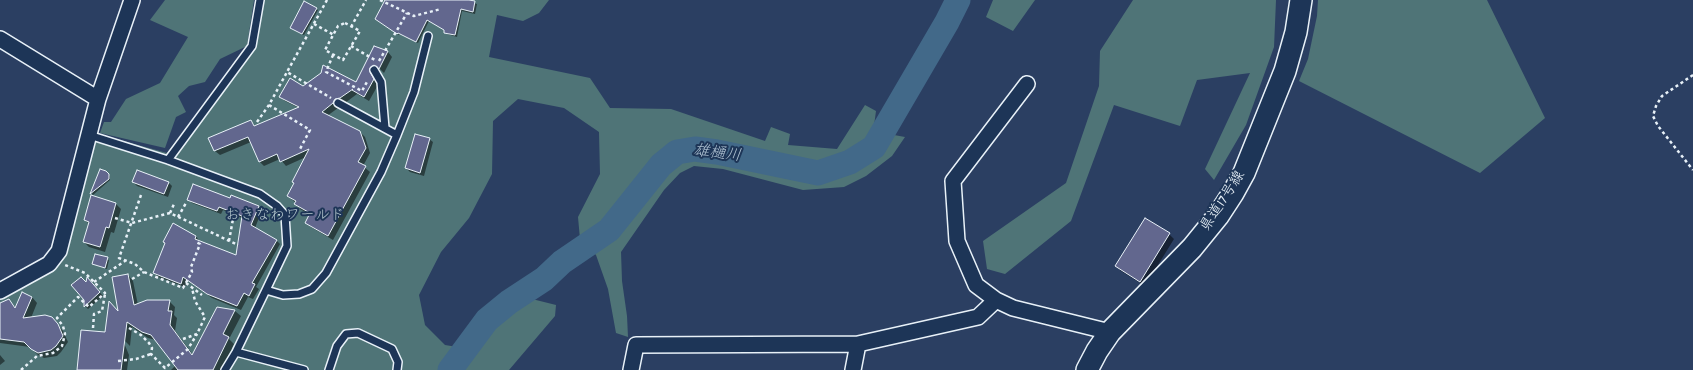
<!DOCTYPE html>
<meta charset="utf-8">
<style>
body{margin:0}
canvas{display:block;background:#2b3f62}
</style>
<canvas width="1693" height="370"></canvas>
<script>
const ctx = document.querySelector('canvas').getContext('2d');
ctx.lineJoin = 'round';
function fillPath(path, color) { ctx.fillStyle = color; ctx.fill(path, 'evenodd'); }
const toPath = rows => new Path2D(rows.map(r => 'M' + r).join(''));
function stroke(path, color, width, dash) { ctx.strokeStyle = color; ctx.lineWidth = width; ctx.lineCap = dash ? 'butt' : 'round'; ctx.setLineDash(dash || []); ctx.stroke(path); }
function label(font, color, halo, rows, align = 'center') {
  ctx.font = font + ' Dekko,"Klee One",sans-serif'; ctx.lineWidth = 4; ctx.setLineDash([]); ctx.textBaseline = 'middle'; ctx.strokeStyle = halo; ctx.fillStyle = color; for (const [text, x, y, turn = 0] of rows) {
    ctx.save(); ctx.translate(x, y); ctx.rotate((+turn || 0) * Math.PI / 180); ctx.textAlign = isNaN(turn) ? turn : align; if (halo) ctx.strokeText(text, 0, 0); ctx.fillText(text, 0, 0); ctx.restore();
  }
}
fillPath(toPath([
 [165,0,254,0,247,46,220,59,205,82,189,86,178,96,186,112,176,117,165,148,100,133,104,122,111,122,126,99,160,83,188,37,150,20],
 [257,0,549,0,539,13,523,21,497,15,489,57,590,78,610,108,671,109,765,141,771,127,790,134,788,145,837,149,865,105,876,111,873,133,846,169,863,167,894,135,905,137,892,156,866,176,844,187,803,190,723,169,694,166,680,173,664,190,621,252,622,281,627,316,628,337,616,333,608,289,596,255,580,239,578,217,600,174,599,132,564,108,518,99,493,121,492,174,469,218,441,252,419,295,425,325,445,345,457,347,475,316,528,298,556,305,555,316,509,370,0,370,0,294,58,262,95,133,167,153,249,45],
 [993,0,1035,0,1013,31,986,17],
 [1133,0,1276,0,1274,47,1246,125,1214,180,1205,169,1250,73,1197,80,1180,126,1114,105,1071,221,1005,274,987,269,983,241,1066,183,1099,86,1100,51],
 [1318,0,1487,0,1545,118,1480,173,1299,81,1308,59,1317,16]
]), '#4f7477');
fillPath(toPath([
 [386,0,464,0,477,4,475,14,462,11,457,37,447,34,445,30,429,21,418,43,400,34,399,35,378,21],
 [316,9,318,10,304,35,292,29],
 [375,47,388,52,392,57,384,73,380,69,374,73,374,78,378,85,369,101,357,94,345,103,340,103,338,108,327,116,360,132,365,137,370,153,363,166,370,172,333,240,311,227,306,223,311,215,300,209,296,204,296,203,288,196,306,157,286,166,280,159,264,166,259,161,251,142,220,155,215,151,210,138,251,121,256,127,299,108,285,101,280,97,303,87,357,83],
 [429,139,433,142,424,176,410,172,406,168],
 [100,170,108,173,110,177,110,180,93,195,92,194],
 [133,182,168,182,172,186,168,197,137,186],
 [92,197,116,204,121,209,114,233,111,232,105,252,89,247,84,242,89,224,85,220],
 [188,199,230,199,258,206,262,210,255,228,276,240,280,244,256,287,259,289,253,299,248,297,241,310,212,298,187,280,185,287,158,277,154,273,196,236,199,241,237,256,242,218,223,210,221,214,192,203],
 [1169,234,1174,239,1145,286,1121,271,1116,266],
 [95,255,109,260,107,269,93,264],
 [128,275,133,281,138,305,169,301,175,307,174,315,177,318,175,331,193,355,217,308,235,311,241,316,229,339,234,344,221,370,171,370,176,365,156,340,148,338,132,327,130,346,122,338,129,355,127,370,78,370,120,314],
 [88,279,103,296,88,309,85,306],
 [32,297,37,303,31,318,57,324,63,331,68,342,61,352,57,356,44,358,38,355,30,347,0,343,0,304,8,300,16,308],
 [0,355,5,361,0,365]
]), '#0007');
stroke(toPath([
 [450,370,487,320,509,302,544,279,562,262,609,230,661,165,677,152,695,149,717,152,818,173,850,162,874,147,947,22,958,0]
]), '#426989', 25);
const building = toPath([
 [385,0,469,0,475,1,473,12,461,9,455,35,444,33,444,30,427,20,416,42,398,33,397,34,375,19,385,0],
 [304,1,317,8,302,34,290,28,304,1],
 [374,46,388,51,379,69,374,65,370,68,370,72,374,79,364,97,352,90,353,89,340,98,335,99,333,103,322,112,360,131,366,148,358,162,366,166,328,236,305,223,310,213,294,204,296,201,287,196,294,183,292,182,309,149,280,162,277,154,259,162,248,137,214,151,208,138,251,120,254,126,299,107,279,97,290,78,303,86,321,73,323,65,356,82,374,46],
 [415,134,430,138,420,173,405,168,415,134],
 [100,169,106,171,109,174,109,179,90,194,100,169],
 [137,170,169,182,164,194,132,182,137,170],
 [193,184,230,198,231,195,259,206,251,225,277,240,252,283,255,284,249,296,244,293,237,306,207,294,183,277,181,284,153,273,165,243,163,242,173,223,196,236,195,239,236,255,242,216,219,207,217,211,187,200,193,184],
 [91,195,116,203,109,228,106,227,100,247,83,242,89,222,84,220,91,195],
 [1145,218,1170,233,1140,282,1115,266,1145,218],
 [95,254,108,257,105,268,92,264,95,254],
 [128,274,134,305,147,300,170,300,168,311,172,311,170,325,192,355,217,307,235,310,223,334,229,337,213,370,178,370,151,335,142,332,127,322,121,370,77,370,81,330,105,332,109,301,118,311,112,277,128,274],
 [81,277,86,282,87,277,100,292,84,307,84,300,71,285,81,277],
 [22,292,32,297,23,318,45,315,52,317,58,324,63,336,56,346,51,350,38,353,31,349,24,342,0,339,0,303,9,299,15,308,22,292]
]);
fillPath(building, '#62678e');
stroke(building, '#e8f1f8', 1);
const service = toPath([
 [374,70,381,82,385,128],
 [89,135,168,160,260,194,277,206,285,215,287,246,266,290,236,352,225,370],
 [397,135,414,92,428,36],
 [168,160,252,46,260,0],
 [266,290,283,295,299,294,312,289,326,273,381,172,397,135,338,103],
 [236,352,304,370],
 [329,370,337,346,346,334,358,333,392,349,398,362,397,370]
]);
const minor = toPath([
 [0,39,98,99],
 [1027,84,953,181,957,241,976,285,996,300,1013,308,1110,332],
 [0,291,49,264,59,251,98,99,132,0],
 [631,370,636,345,858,344,978,317,996,300],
 [853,370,858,344]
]);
const secondary = toPath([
 [1087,370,1097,351,1110,332,1192,248,1218,216,1233,193,1244,173,1285,71,1296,32,1301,0]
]);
stroke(service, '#e8f1f8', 10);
stroke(minor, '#e8f1f8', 18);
stroke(secondary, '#e8f1f8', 24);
stroke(toPath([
 [327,0,287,72,331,98],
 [380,0,414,16,441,9],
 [345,23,360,31,343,60,325,50,338,26,345,23],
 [314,24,334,35],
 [351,27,366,0],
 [351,46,375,60],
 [333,55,326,72,362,91,368,80],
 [379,61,407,13],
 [1693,75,1662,96,1656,106,1653,116,1658,126,1693,170],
 [269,105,310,130,300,149],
 [257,122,269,105,287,72],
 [141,195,119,258,135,264,144,272,183,288,192,272,191,267,200,244,196,242],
 [170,213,174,204],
 [178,217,186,203],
 [115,218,132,223,170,213,238,245],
 [229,241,233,219],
 [132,279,144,272],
 [94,282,125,261],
 [186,283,202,295],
 [93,328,94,314,102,311,105,294],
 [129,328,141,335,149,343,152,348,151,354,165,368,188,349,197,334],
 [183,339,197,334,205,317,195,301,192,288],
 [118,361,136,359,151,354],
 [21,370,37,356,53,353,62,346,65,334,63,326,57,318,78,297,89,307,105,293,85,273,65,265]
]), '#e8f1f8', 2.5, [3, 3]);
stroke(service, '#1d3557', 7);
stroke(minor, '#1d3557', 15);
stroke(secondary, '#1d3557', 21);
label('15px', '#e8f1f8', '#1d3557', [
 ["県道17号線",1224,202,-57]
]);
label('15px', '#b2c5cb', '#1d3557', [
 ["おきなわワールド",285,217]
]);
label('italic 16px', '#aec1d1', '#1d3557', [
 ["雄樋川",717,155,7]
]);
</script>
